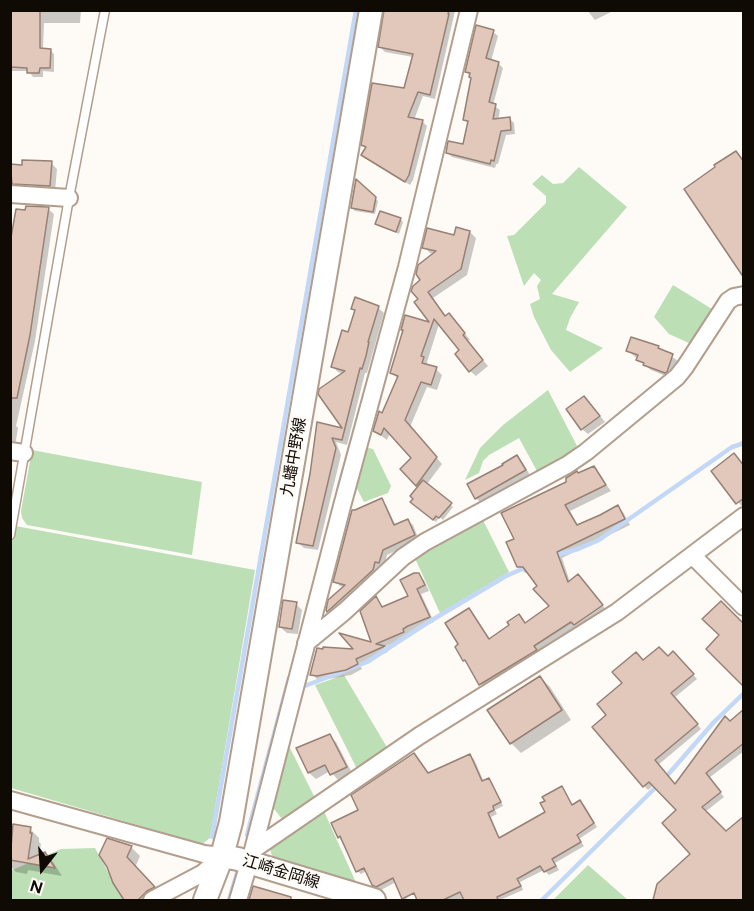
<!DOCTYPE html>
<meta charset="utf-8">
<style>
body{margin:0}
#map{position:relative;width:754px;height:911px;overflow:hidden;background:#fefaf6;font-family:Figtree,sans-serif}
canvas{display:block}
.frame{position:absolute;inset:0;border:12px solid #100a05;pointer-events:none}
.north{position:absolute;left:12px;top:839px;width:60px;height:60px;-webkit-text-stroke:4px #fefaf6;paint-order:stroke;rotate:197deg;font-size:16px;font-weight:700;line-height:24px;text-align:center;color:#100a05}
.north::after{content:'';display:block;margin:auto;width:21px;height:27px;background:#100a05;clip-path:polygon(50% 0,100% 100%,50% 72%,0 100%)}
</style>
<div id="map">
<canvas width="754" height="911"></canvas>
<div class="frame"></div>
<div class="north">N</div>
</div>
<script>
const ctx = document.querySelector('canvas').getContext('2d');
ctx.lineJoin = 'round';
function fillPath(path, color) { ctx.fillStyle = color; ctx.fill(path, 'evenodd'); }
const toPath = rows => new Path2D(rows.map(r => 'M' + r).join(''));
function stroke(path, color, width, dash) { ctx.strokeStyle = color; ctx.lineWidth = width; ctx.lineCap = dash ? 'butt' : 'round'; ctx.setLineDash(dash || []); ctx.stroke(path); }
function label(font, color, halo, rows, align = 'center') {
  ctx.font = font + ' Figtree,"Noto Sans JP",sans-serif'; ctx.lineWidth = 4.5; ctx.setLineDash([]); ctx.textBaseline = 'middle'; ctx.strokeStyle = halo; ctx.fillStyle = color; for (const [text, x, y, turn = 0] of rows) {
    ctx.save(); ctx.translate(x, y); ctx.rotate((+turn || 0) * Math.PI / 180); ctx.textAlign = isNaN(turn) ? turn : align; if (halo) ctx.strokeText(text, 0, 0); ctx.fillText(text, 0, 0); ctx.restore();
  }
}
fillPath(toPath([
 [579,167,627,207,552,294,579,302,570,318,566,330,603,348,570,372,551,350,534,317,530,304,540,299,537,286,541,280,534,273,524,286,507,236,514,235,546,203,546,196,532,184,542,175,553,184,563,183],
 [673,285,712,309,691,344,669,334,654,317],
 [548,390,577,446,570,453,537,471,519,438,489,455,483,461,479,473,465,480,480,448,503,425],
 [364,447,373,449,391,486,388,493,364,502,353,481],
 [32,450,202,482,192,555,27,525,22,518,21,511],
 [481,516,509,572,440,613,413,554],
 [10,525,255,570,210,838,202,844,11,788],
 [344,675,388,749,357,769,315,685],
 [287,742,315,798,282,819,271,805],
 [323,809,358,887,274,862,270,849],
 [95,848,123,900,11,900,10,871,61,849],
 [588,865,628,900,553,900]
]), '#bcdfb6');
fillPath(toPath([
 [10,10,81,10,80,23,44,23,43,50,50,50,54,54,54,72,43,71,43,77,33,77,29,71,10,71],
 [385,10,455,11,435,99,423,96,414,120,422,121,427,126,413,180,410,185,363,155,367,149,363,145,406,90,413,57,385,52,380,47],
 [587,10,615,10,595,20],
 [493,32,498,36,491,61,498,63,503,68,493,105,500,110,498,120,510,119,514,123,515,134,506,135,498,164,496,164,495,168,452,157,447,152,464,146,469,124,464,120,473,78,466,72],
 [51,163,57,169,55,191,10,190,10,166],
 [357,182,378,201,375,214,355,211,352,208],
 [48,209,54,214,35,341,16,426,18,428,15,446,10,445,10,250,26,212],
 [400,219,403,222,399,234,377,224],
 [470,232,476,238,467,275,433,298,446,317,449,315,455,320,470,340,467,341,488,366,476,376,470,371,461,351,439,324,427,362,428,366,436,369,442,375,437,390,427,387,410,427,442,464,427,484,453,507,443,520,440,517,436,522,415,505,419,487,402,469,413,458,390,433,387,440,375,431,398,379,392,373,404,331,402,330,406,317,433,325,416,302,420,299,422,281,435,255,430,253,424,247],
 [353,308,378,308,384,313,367,373,365,373,347,445,336,442,341,455,318,550,304,548,298,542,311,475,318,424,345,430,320,394,344,374,338,372,333,367,349,334,356,311],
 [658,347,678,361,671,378,651,370,628,351],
 [592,406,605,422,588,434,582,429],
 [734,455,744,465,744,509,713,471],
 [517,457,523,463,531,477,482,504,476,498],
 [593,468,611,491,570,511,578,526,618,507,623,512,630,525,562,558,570,582,583,582,608,612,581,630,577,627,486,690,464,660,461,645,469,610,490,640,511,626,519,616,526,624,551,607,529,572,525,573,519,567,516,539,567,483],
 [381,500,386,505,396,526,408,521,413,525,419,540,387,555,384,567,380,566,378,575,333,615,328,610,345,587,340,586,335,581],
 [419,575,424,580,429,591,421,594,434,622,414,631,407,635,408,637,384,647,388,652,359,664,362,669,351,675,323,680,317,679,312,674,357,651,374,645,376,598,384,608,410,596],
 [296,604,302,610,298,634,287,633,280,627],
 [673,653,697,679,674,698,701,729,658,765,676,785,730,723,744,711,744,751,709,778,724,797,705,812,726,833,744,818,744,900,658,900,655,898,692,854,678,810,654,785,648,790,644,786,608,716,624,683,643,662,668,658],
 [540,677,550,687,571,720,521,753,511,743,490,711],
 [329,736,336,742,352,773,338,780,330,771,316,779,309,773,298,749],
 [470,756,474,759,484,782,489,779,492,783,503,806,495,810,497,814,491,817,500,839,548,813,561,788,573,806,580,802,584,805,597,827,579,839,584,846,555,863,559,870,549,875,544,870,520,882,523,890,500,900,419,900,412,885,406,900,396,882,381,890,377,889,367,871,361,874,357,871,339,837,429,775],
 [14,826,30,829,39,838,39,842,41,844,39,856,44,853,53,862,62,876,28,870,27,874,16,872,10,866,10,846],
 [131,847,140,856,135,868,162,897,156,900,126,900,113,880],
 [254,888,295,900,296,900,250,900]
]), '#0003');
stroke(toPath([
 [338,490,359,414],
 [553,556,578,549,599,540,732,447,744,443],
 [302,687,367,662,427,623,506,576,529,566],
 [665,778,714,722,744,693],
 [247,835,289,678],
 [212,837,356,10],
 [229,900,238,870],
 [542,900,659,784]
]), '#c3d8f7', 4.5);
const building = toPath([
 [10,10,40,10,40,48,51,49,50,68,40,68,39,73,27,73,27,68,10,67,10,10],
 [384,10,449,10,448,14,449,14,430,95,418,92,408,117,423,120,409,175,405,182,361,155,366,147,361,145,372,83,404,88,413,54,378,47,384,10],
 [476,25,494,30,486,58,499,62,489,102,496,104,493,119,510,117,511,130,501,131,494,161,491,160,490,164,446,153,448,141,463,144,468,121,463,120,471,78,469,77,470,73,465,72,476,25],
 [736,151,744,162,744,278,684,189,715,167,714,165,736,151],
 [22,160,52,161,50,186,12,184,10,164,22,165,22,160],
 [356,179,376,197,373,212,351,208,356,179],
 [26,206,49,207,30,335,17,398,10,398,10,243,16,209,25,210,26,206],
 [380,211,401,218,396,232,375,224,380,211],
 [456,227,470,231,461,269,428,292,445,316,449,313,465,333,463,335,483,360,469,372,455,354,459,350,434,319,421,356,424,357,422,363,437,367,431,385,421,382,405,420,437,457,416,486,400,469,411,458,384,428,381,435,373,431,379,411,382,413,398,376,390,373,403,330,401,330,405,315,429,322,414,302,418,299,411,291,413,286,420,280,416,274,418,265,436,251,422,248,427,228,454,235,456,227],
 [355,297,379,306,368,342,369,342,366,356,362,369,360,368,342,440,332,438,336,448,313,546,296,543,310,474,317,422,342,428,318,394,319,389,345,371,331,367,342,330,348,332,355,310,351,309,355,297],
 [631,337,659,346,658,348,673,354,667,372,665,373,643,365,644,363,636,360,638,355,626,351,631,337],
 [584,396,600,416,581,430,566,409,584,396],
 [734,453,744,466,744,498,736,504,711,471,734,453],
 [517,455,526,470,475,499,467,484,503,465,502,464,517,455],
 [594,466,606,485,565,505,577,525,600,515,618,505,625,519,557,552,568,582,578,574,603,605,574,625,571,622,534,646,537,650,479,685,465,660,463,661,455,647,458,644,445,623,469,608,489,639,509,625,507,622,519,614,525,623,549,606,533,589,537,586,523,567,517,567,506,542,514,539,501,513,566,482,566,478,577,471,578,473,594,466],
 [423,480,452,503,439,518,436,516,433,520,410,502,413,499,410,496,423,480],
 [382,498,394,525,408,519,415,535,383,550,379,563,375,562,373,570,327,612,326,610,328,600,345,585,333,582,352,510,355,510,382,498],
 [414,573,419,573,425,585,417,589,430,617,408,626,403,629,404,632,376,644,385,646,356,659,358,664,346,670,317,676,310,675,317,648,323,649,323,647,353,649,339,633,371,642,360,611,376,596,382,607,408,596,400,580,414,573],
 [283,600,297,602,292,629,279,627,283,600],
 [721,601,744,624,744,687,706,649,719,635,702,619,721,601],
 [659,647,668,656,673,651,694,674,671,693,698,724,655,760,675,784,725,716,730,721,744,709,744,743,706,773,721,792,702,807,726,831,744,816,744,900,653,900,657,884,690,854,662,823,676,810,649,782,643,787,592,727,606,715,597,704,622,683,612,672,636,652,643,660,659,647],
 [540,676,562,710,510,744,487,710,540,676],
 [330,734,347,767,330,775,325,765,308,773,296,748,330,734],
 [414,753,428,773,470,754,482,781,489,778,501,802,493,806,494,810,488,813,499,838,545,812,540,803,545,801,542,797,562,786,572,805,580,800,594,823,577,835,581,842,552,859,556,866,544,872,540,866,517,879,521,886,497,897,498,900,464,900,460,892,443,900,417,900,414,893,402,899,393,878,376,887,372,885,364,868,356,872,340,836,338,838,331,823,358,810,351,795,414,753],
 [13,824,31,827,30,833,32,833,28,859,45,852,55,868,10,860,13,824],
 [107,838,132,846,127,857,155,887,147,891,138,900,124,900,113,883,107,867,99,855,107,838],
 [253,886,291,897,291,900,249,900,253,886]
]);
fillPath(building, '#e1c8bb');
stroke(building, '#978074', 1.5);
const service = toPath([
 [10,535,69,198,105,10]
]);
const minor = toPath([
 [10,194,69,198],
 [10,451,24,453],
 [693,556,744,607],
 [306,643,345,611,403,557,425,542,567,465,586,452,677,377,685,367,728,301,734,297,744,295],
 [10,800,204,854,222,856],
 [253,850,342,506,407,267,469,10],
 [152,900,203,873,220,858],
 [238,900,253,850,419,736,617,612,744,516]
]);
const secondary = toPath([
 [222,856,238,859,374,900],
 [205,900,222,856,231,822,371,10]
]);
stroke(service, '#b29e8d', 11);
stroke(minor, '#b29e8d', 20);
stroke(secondary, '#b29e8d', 26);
stroke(service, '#fff', 8);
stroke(minor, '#fff', 16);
stroke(secondary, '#fff', 22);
label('16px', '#100a05', '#fefaf6', [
 ["九蟠中野線",294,457,-80],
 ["江崎金岡線",281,872,17]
]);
</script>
